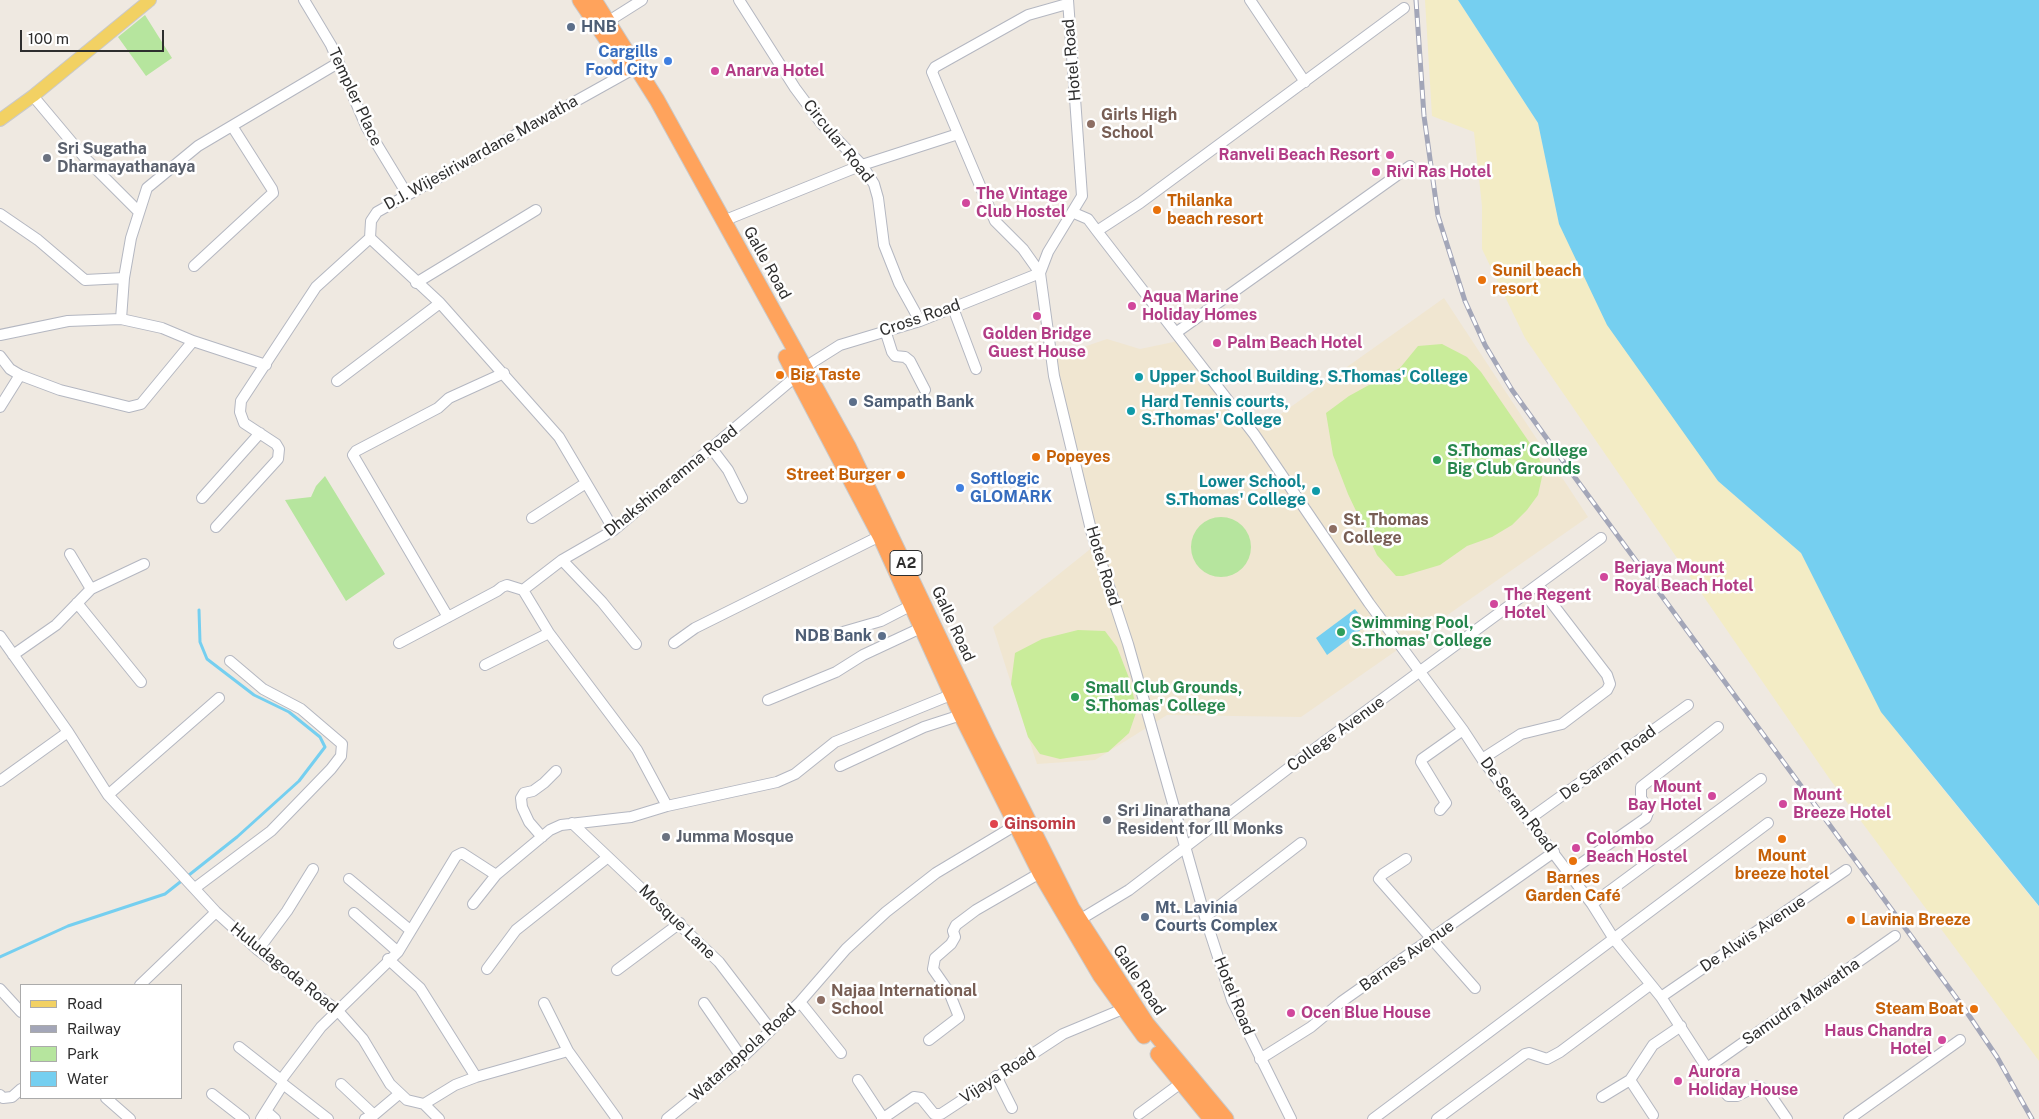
<!DOCTYPE html>
<meta charset="utf-8">
<style>
body{margin:0}
#map{position:relative;width:2039px;height:1119px;overflow:hidden;background:#efe9e1;font-family:"Public Sans",sans-serif}
canvas{display:block}
.legend{position:absolute;left:20px;top:984px;width:162px;height:115px;box-sizing:border-box;background:#fff;border:1px solid #ababab;margin:0;padding:6px 9px;list-style:none;font-size:15px;color:#2e2e2e}
.legend li{display:flex;align-items:center;gap:10px;height:25px}
.legend b{width:25px;border:1px solid #ababab}
.scale{position:absolute;left:20px;top:30px;width:144px;height:22px;box-sizing:border-box;border:2px solid #2e2e2e;border-top:0;padding-left:6px;font-size:15px;line-height:18px;white-space:nowrap;color:#2e2e2e;-webkit-text-stroke:4px #fff;paint-order:stroke}
</style>
<div id="map">
<canvas width="2039" height="1119"></canvas>
<ul class="legend">
<li><b style="height:6px;background:#f2d163"></b>Road</li>
<li><b style="height:6px;background:#a3a6b8"></b>Railway</li>
<li><b style="height:14px;background:#b6e59e"></b>Park</li>
<li><b style="height:14px;background:#75cff0"></b>Water</li>
</ul>
<div class="scale">100 m</div>
</div>
<script>
const ctx = document.querySelector('canvas').getContext('2d');
ctx.lineJoin = 'round';
function fillPath(path, color) { ctx.fillStyle = color; ctx.fill(path, 'evenodd'); }
const toPath = rows => new Path2D(rows.map(r => 'M' + r).join(''));
function stroke(path, color, width, dash) { ctx.strokeStyle = color; ctx.lineWidth = width; ctx.lineCap = dash ? 'butt' : 'round'; ctx.setLineDash(dash || []); ctx.stroke(path); }
function label(font, color, halo, rows, align = 'center') {
  ctx.font = font + ' "Public Sans",sans-serif'; ctx.lineWidth = 5; ctx.setLineDash([]); ctx.textBaseline = 'middle'; ctx.strokeStyle = halo; ctx.fillStyle = color; for (const [text, x, y, turn = 0] of rows) {
    ctx.save(); ctx.translate(x, y); ctx.rotate((+turn || 0) * Math.PI / 180); ctx.textAlign = isNaN(turn) ? turn : align; if (halo) ctx.strokeText(text, 0, 0); ctx.fillText(text, 0, 0); ctx.restore();
  }
}
fillPath(toPath([
 [1444,298,1588,517,1301,717,1167,715,1095,760,1037,764,993,627,1099,542,1054,357,1107,339,1140,349,1183,340,1254,433]
]), '#f0e6d1');
fillPath(toPath([
 [145,15,172,58,146,76,118,37],
 [325,476,385,574,346,601,285,500,311,497,316,486],
 '1191 547a30 30 0 1 1 60 0a30 30 0 1 1-60 0Z'
]), '#b6e59e');
fillPath(toPath([
 [1425,0,1458,0,1538,123,1559,224,1718,481,1801,553,1900,736,2039,907,2039,1061,1829,778,1525,338,1482,249,1482,206,1474,132,1432,116]
]), '#f3ecc5');
fillPath(toPath([
 [1442,344,1467,357,1481,372,1536,452,1542,465,1542,477,1538,495,1527,510,1512,525,1492,537,1467,546,1440,565,1403,576,1396,576,1377,555,1348,494,1333,455,1326,413,1349,396,1400,368,1418,346],
 [1078,630,1105,631,1117,647,1129,678,1137,710,1129,733,1108,752,1060,759,1040,754,1028,737,1011,684,1015,653,1042,639]
]), '#c9ec9a');
fillPath(toPath([
 [1458,0,2039,0,2039,906,1881,712,1801,553,1718,481,1607,325,1559,224,1538,123],
 [1355,609,1367,625,1327,655,1316,638]
]), '#75cff0');
stroke(toPath([
 [0,957,68,926,165,894,237,837,299,781,325,747,320,737,289,712,254,695,207,659,200,642,199,610]
]), '#75cff0', 3);
const minor = toPath([
 [304,0,331,45,367,128,407,194],
 [739,0,795,88,821,123,862,165,874,184,878,198,884,245,899,283,920,321],
 [1068,0,1082,196,1048,252,1040,273,1054,376,1092,534,1128,644,1205,917,1232,1000,1291,1119],
 [1250,0,1305,82],
 [604,24,642,0],
 [33,96,85,158,139,212],
 [1074,213,1088,219,1097,231,1254,434,1369,603,1463,730,1482,759,1592,904,1614,939,1661,997,1707,1068,1728,1096,1737,1096,1757,1086,1767,1090,1787,1119],
 [0,214,38,240,85,280,124,278],
 [728,219,862,165,958,134],
 [1097,231,1140,203,1404,8],
 [370,238,440,303,559,437,614,530],
 [194,266,273,193,272,189,232,126],
 [1040,273,1023,249,995,221,932,72,935,67,1028,15,1067,4],
 [416,283,536,210],
 [953,308,976,369],
 [121,319,124,278,131,238,147,188,198,146,338,63],
 [885,330,892,352,895,356,905,357,910,361,925,390],
 [1177,332,1410,166],
 [0,335,68,321,121,319,162,328,193,341,266,365],
 [0,356,10,369,20,375,60,390,129,407,141,404,193,341],
 [337,381,440,303],
 [0,407,20,375],
 [712,449,728,470,742,498],
 [202,498,260,433],
 [532,518,586,483],
 [216,527,278,459,279,449,276,444,244,423,240,412,241,401,316,287,370,238,371,221,377,212,628,72],
 [70,554,91,589],
 [562,560,602,602,636,644],
 [523,590,549,633,637,750,667,806],
 [77,603,141,682],
 [448,617,353,455,356,451,438,408,449,398,504,373],
 [836,634,881,621,912,605],
 [0,636,68,732,108,795,216,912,258,950,338,1011,363,1039,390,1084,407,1100,424,1104,455,1085,476,1077,568,1051,617,1119],
 [399,643,497,591,502,587,507,585,523,590,562,560,614,530,813,362,840,345,920,321,1040,273],
 [674,643,695,628,880,536],
 [13,655,56,625,91,589,144,564],
 [485,665,549,633],
 [768,700,836,672,863,655,923,627],
 [1482,759,1521,734,1562,724,1607,690,1610,684,1607,675,1538,585],
 [840,766,924,727,961,715],
 [0,781,68,732],
 [108,795,219,698],
 [1440,810,1446,803,1421,762,1422,759,1463,730],
 [1528,820,1688,705],
 [572,823,719,962,771,1030],
 [542,837,529,822,522,807,521,798,524,793,533,791,544,783,556,771],
 [1406,859,1383,874,1379,879,1475,988],
 [1569,872,1646,818,1649,810,1641,798,1641,787,1718,727],
 [349,879,410,930],
 [195,888,271,831,331,769,341,756,342,744,301,709,263,689,230,661],
 [473,904,496,875,550,830,561,825,631,817,667,806,777,782,795,774,835,742,958,692],
 [1592,904,1761,779],
 [354,913,398,952],
 [1205,917,1301,843],
 [1076,922,1129,890,1290,767,1601,538],
 [258,950,287,911,313,869],
 [388,959,420,988,476,1077],
 [487,969,516,930,608,857],
 [617,970,680,923],
 [140,985,216,912],
 [0,989,21,1012],
 [1661,997,1846,870],
 [800,1002,841,1053],
 [544,1003,568,1051],
 [704,1003,742,1058],
 [929,1040,959,1017,949,992,933,969,935,958,951,944,955,937,953,931,956,925,976,910,1040,873],
 [239,1047,281,1080],
 [1260,1059,1311,1027,1341,1002,1554,852],
 [1707,1068,1895,936],
 [996,1076,1012,1108],
 [858,1080,883,1118],
 [1630,1080,1653,1115],
 [283,1084,328,1119],
 [341,1084,374,1115],
 [212,1094,244,1119],
 [0,1095,3,1098,12,1097,21,1089],
 [1602,1097,1630,1080,1653,1045,1681,1026],
 [106,1098,130,1119],
 [424,1104,439,1119],
 [266,1111,275,1119],
 [1139,1114,1181,1083],
 [261,1119,283,1084,281,1080,321,1027,398,952,456,856,462,853,496,875],
 [365,1119,374,1115,399,1094],
 [667,1119,742,1058,800,1002,846,949,886,912,936,873,1021,822],
 [882,1119,914,1097,921,1098,934,1114,941,1114,1063,1034,1123,1009],
 [1373,1119,1768,823],
 [1437,1119,1525,1054,1529,1053,1547,1059,1560,1052,1650,985],
 [1849,1119,1960,1040]
]);
const major = toPath([
 [0,120,33,96,150,0]
]);
const highway = toPath([
 [580,0,626,68],
 [594,0,657,100,848,446,988,740,1072,908,1147,1024,1226,1119],
 [786,357,880,536,961,715,1040,873,1100,975,1144,1036],
 [1158,1054,1211,1119]
]);
stroke(minor, '#b4b7c1', 12);
stroke(major, '#c9c9c9', 14);
stroke(highway, '#c9c9c9', 17);
stroke(minor, '#fff', 10);
stroke(major, '#f2d163', 12);
stroke(highway, '#ffa35c', 15);
const rail = toPath([
 [1416,0,1424,116,1438,216,1465,301,1485,345,1512,390,1568,468,1966,1011,1997,1057,2032,1119]
]);
stroke(rail, '#a3a6b8', 5);
stroke(rail, '#fff', 3, [9]);
for (const [x, y, r, color] of [
 [571,27,5,"#5c6f8a"],
 [668,61,5,"#3f7fe0"],
 [715,71,5,"#d1479c"],
 [1091,124,5,"#8d6e63"],
 [1390,155,5,"#d1479c"],
 [47,158,5,"#6b7280"],
 [1376,172,5,"#d1479c"],
 [966,203,5,"#d1479c"],
 [1157,210,5,"#e8710a"],
 [1482,280,5,"#e8710a"],
 [1132,306,5,"#d1479c"],
 [1037,316,5,"#d1479c"],
 [1217,343,5,"#d1479c"],
 [780,375,5,"#e8710a"],
 [1139,377,5,"#0f9aa8"],
 [853,402,5,"#5c6f8a"],
 [1131,411,5,"#0f9aa8"],
 [1036,457,5,"#e8710a"],
 [1437,460,5,"#2e9e5b"],
 [901,475,5,"#e8710a"],
 [960,488,5,"#3f7fe0"],
 [1316,491,5,"#0f9aa8"],
 [1333,529,5,"#8d6e63"],
 [1604,577,5,"#d1479c"],
 [1494,604,5,"#d1479c"],
 [1341,632,5,"#2e9e5b"],
 [882,636,5,"#5c6f8a"],
 [1075,697,5,"#2e9e5b"],
 [1712,796,5,"#d1479c"],
 [1783,804,5,"#d1479c"],
 [1107,820,5,"#6b7280"],
 [994,824,5,"#e0444e"],
 [666,837,5,"#6b7280"],
 [1782,839,5,"#e8710a"],
 [1576,848,5,"#d1479c"],
 [1573,861,5,"#e8710a"],
 [1145,917,5,"#5c6f8a"],
 [1851,920,5,"#e8710a"],
 [821,1000,5,"#8d6e63"],
 [1974,1009,5,"#e8710a"],
 [1291,1013,5,"#d1479c"],
 [1942,1040,5,"#d1479c"],
 [1678,1081,5,"#d1479c"]
]) { const dot = new Path2D(); dot.arc(x, y, r, 0, 2 * Math.PI); ctx.fillStyle = color; ctx.fill(dot); stroke(dot, '#fff', 2); }
for (const [x, y, w] of [
 [906,563,32]
]) { const box = new Path2D(); box.roundRect(x - w / 2, y - 12.5, w, 25, 4); ctx.fillStyle = '#fff'; ctx.fill(box); stroke(box, '#2e2e2e', 1); }
label('bold 15px', '#2e2e2e', null, [
 ["A2",906,563]
]);
label('bold 16px', '#4e5e75', '#fff', [
 ["HNB",581,27],
 ["Sampath Bank",863,402],
 ["NDB Bank",872,636,"right"],
 ["Mt. Lavinia",1155,908],
 ["Courts Complex",1155,926]
], 'left');
label('bold 16px', '#366cbe', '#fff', [
 ["Cargills",658,52],
 ["Food City",658,70],
 ["Softlogic",970,479,"left"],
 ["GLOMARK",970,497,"left"]
], 'right');
label('16px', '#2e2e2e', '#fff', [
 ["Hotel Road",1072,60,-95],
 ["Templer Place",355,97,65],
 ["Circular Road",838,141,51],
 ["D.J. Wijesiriwardane Mawatha",481,153,-29],
 ["Galle Road",767,263,61],
 ["Cross Road",920,318,-19],
 ["Dhakshinaramna Road",671,481,-39],
 ["Hotel Road",1103,566,73],
 ["Galle Road",953,624,65],
 ["College Avenue",1336,734,-36],
 ["De Saram Road",1608,763,-36],
 ["De Seram Road",1518,805,53],
 ["Mosque Lane",677,922,44],
 ["De Alwis Avenue",1753,934,-34],
 ["Barnes Avenue",1407,956,-35],
 ["Huludagoda Road",284,968,39],
 ["Galle Road",1139,980,56],
 ["Hotel Road",1234,996,68],
 ["Samudra Mawatha",1801,1002,-35],
 ["Watarappola Road",743,1053,-42],
 ["Vijaya Road",998,1076,-33]
]);
label('bold 16px', '#b23c85', '#fff', [
 ["Anarva Hotel",725,71],
 ["Ranveli Beach Resort",1380,155,"right"],
 ["Rivi Ras Hotel",1386,172],
 ["The Vintage",976,194],
 ["Club Hostel",976,212],
 ["Aqua Marine",1142,297],
 ["Holiday Homes",1142,315],
 ["Golden Bridge",1037,334,"center"],
 ["Guest House",1037,352,"center"],
 ["Palm Beach Hotel",1227,343],
 ["Berjaya Mount",1614,568],
 ["Royal Beach Hotel",1614,586],
 ["The Regent",1504,595],
 ["Hotel",1504,613],
 ["Mount",1702,787,"right"],
 ["Bay Hotel",1702,805,"right"],
 ["Mount",1793,795],
 ["Breeze Hotel",1793,813],
 ["Colombo",1586,839],
 ["Beach Hostel",1586,857],
 ["Ocen Blue House",1301,1013],
 ["Haus Chandra",1932,1031,"right"],
 ["Hotel",1932,1049,"right"],
 ["Aurora",1688,1072],
 ["Holiday House",1688,1090]
], 'left');
label('bold 16px', '#785e54', '#fff', [
 ["Girls High",1101,115],
 ["School",1101,133],
 ["St. Thomas",1343,520],
 ["College",1343,538],
 ["Najaa International",831,991],
 ["School",831,1009]
], 'left');
label('bold 16px', '#5b616d', '#fff', [
 ["Sri Sugatha",57,149],
 ["Dharmayathanaya",57,167],
 ["Sri Jinarathana",1117,811],
 ["Resident for Ill Monks",1117,829],
 ["Jumma Mosque",676,837]
], 'left');
label('bold 16px', '#c56008', '#fff', [
 ["Thilanka",1167,201],
 ["beach resort",1167,219],
 ["Sunil beach",1492,271],
 ["resort",1492,289],
 ["Big Taste",790,375],
 ["Popeyes",1046,457],
 ["Street Burger",891,475,"right"],
 ["Mount",1782,856,"center"],
 ["breeze hotel",1782,874,"center"],
 ["Barnes",1573,878,"center"],
 ["Garden Café",1573,896,"center"],
 ["Lavinia Breeze",1861,920],
 ["Steam Boat",1964,1009,"right"]
], 'left');
label('bold 16px', '#0d838f', '#fff', [
 ["Upper School Building, S.Thomas' College",1149,377],
 ["Hard Tennis courts,",1141,402],
 ["S.Thomas' College",1141,420],
 ["Lower School,",1306,482,"right"],
 ["S.Thomas' College",1306,500,"right"]
], 'left');
label('bold 16px', '#27864d', '#fff', [
 ["S.Thomas' College",1447,451],
 ["Big Club Grounds",1447,469],
 ["Swimming Pool,",1351,623],
 ["S.Thomas' College",1351,641],
 ["Small Club Grounds,",1085,688],
 ["S.Thomas' College",1085,706]
], 'left');
label('bold 16px', '#be3a42', '#fff', [
 ["Ginsomin",1004,824]
], 'left');
</script>
